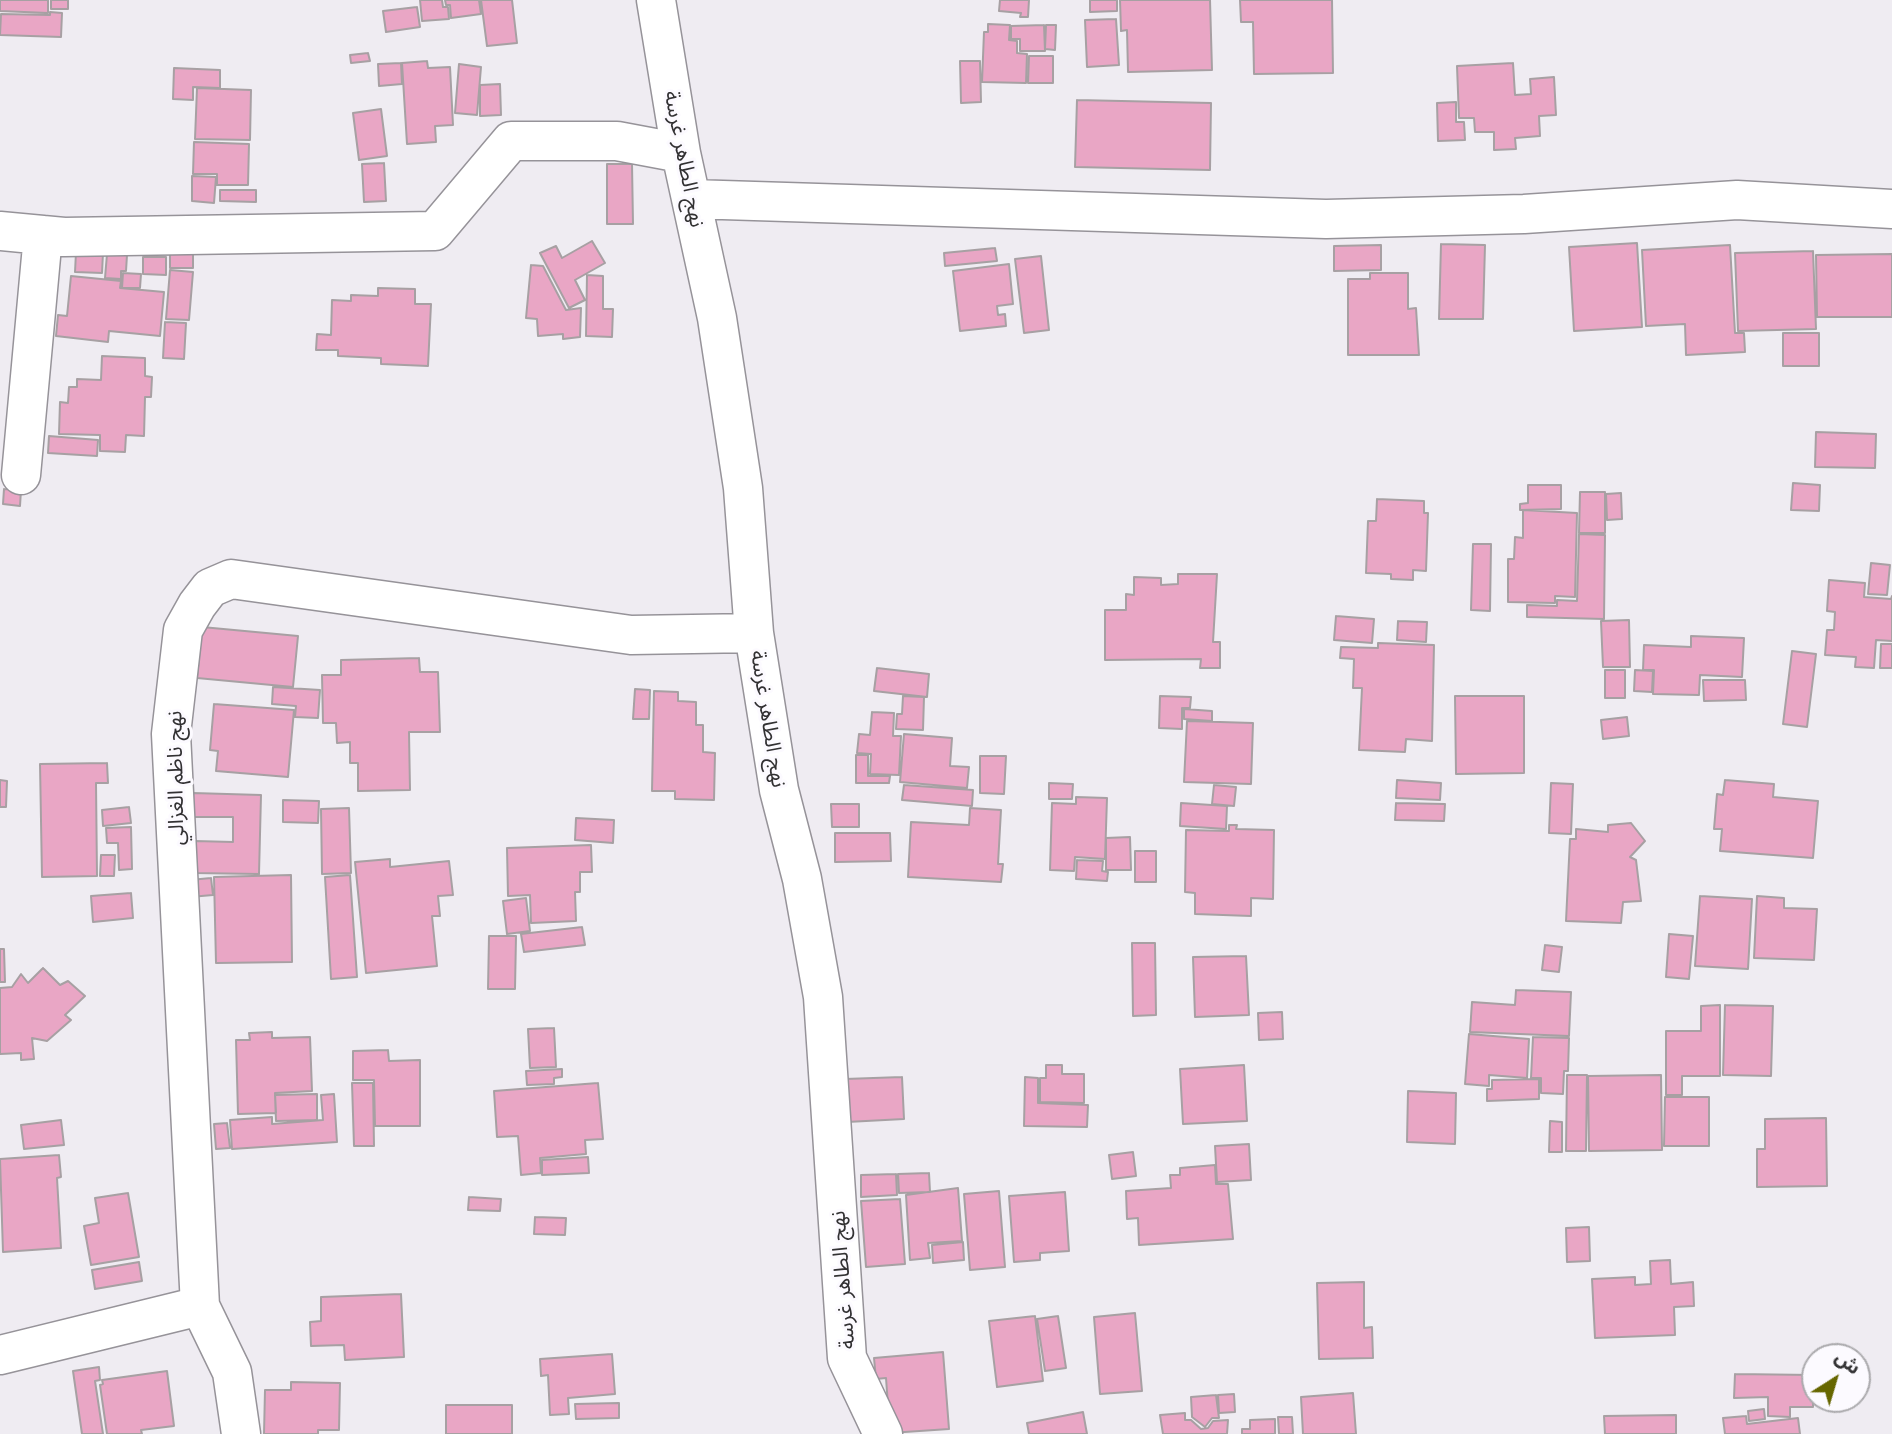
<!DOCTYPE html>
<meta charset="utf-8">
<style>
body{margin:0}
#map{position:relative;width:1892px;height:1434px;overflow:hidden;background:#efecf2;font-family:Inter,"Noto Sans Arabic",sans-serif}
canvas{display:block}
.north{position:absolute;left:1801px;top:1343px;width:70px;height:70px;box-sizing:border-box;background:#fcfaff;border:2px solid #abaaad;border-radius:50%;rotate:37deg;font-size:19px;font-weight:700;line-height:28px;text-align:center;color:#323133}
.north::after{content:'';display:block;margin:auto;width:24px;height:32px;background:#660;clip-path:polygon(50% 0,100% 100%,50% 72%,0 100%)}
</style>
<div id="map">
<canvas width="1892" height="1434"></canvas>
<div class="north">ش</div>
</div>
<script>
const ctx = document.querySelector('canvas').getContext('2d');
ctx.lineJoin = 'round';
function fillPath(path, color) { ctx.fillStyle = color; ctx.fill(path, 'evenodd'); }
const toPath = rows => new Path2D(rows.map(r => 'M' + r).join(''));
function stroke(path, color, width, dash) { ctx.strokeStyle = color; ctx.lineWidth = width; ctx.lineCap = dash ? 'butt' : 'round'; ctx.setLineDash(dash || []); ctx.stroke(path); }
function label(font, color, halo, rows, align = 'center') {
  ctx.font = font + ' Inter,"Noto Sans Arabic",sans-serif'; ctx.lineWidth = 6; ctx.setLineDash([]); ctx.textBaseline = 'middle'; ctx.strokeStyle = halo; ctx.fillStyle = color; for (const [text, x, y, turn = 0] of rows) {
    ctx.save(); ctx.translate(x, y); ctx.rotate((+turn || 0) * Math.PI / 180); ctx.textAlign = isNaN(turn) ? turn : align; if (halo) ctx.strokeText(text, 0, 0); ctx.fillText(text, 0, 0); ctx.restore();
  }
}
const building = toPath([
 [0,0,48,0,48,13,0,11,0,0],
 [51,0,68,0,68,9,51,9,51,0],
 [420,0,442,0,443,7,448,7,449,19,422,21,420,0],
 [445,0,479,0,481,14,451,18,450,5,446,5,445,0],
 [481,0,512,0,517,43,487,46,481,0],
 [1000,0,1029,0,1028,17,1020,17,1021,13,999,11,1000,0],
 [1090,0,1117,0,1117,11,1090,12,1090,0],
 [1120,0,1210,0,1212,70,1128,72,1127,30,1121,31,1120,0],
 [1240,0,1332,0,1333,73,1254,74,1253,22,1241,22,1240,0],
 [417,7,420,27,386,32,383,11,417,7],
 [50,12,62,13,61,37,0,35,1,14,50,15,50,12],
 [1116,19,1119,65,1087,67,1085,20,1116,19],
 [988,24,1010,25,1009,40,1017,41,1017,53,1027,54,1026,83,982,82,984,32,988,32,988,24],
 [1044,25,1045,51,1020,51,1020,39,1011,39,1011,26,1044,25],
 [1046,25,1056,25,1055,50,1045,49,1046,25],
 [368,53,370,61,351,63,350,55,368,53],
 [1029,56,1053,56,1053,83,1028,83,1029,56],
 [427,61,428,68,450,67,453,125,435,126,436,142,407,144,402,63,427,61],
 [960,61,980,61,981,102,961,103,960,61],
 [401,63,402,84,379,86,378,64,401,63],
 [1513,63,1515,95,1531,94,1530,79,1554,77,1556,115,1539,116,1540,136,1515,138,1516,149,1494,150,1494,132,1475,132,1474,118,1459,118,1457,66,1513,63],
 [459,64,481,67,477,115,455,113,459,64],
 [174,68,220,70,220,88,193,87,193,100,173,99,174,68],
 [500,84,501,115,480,116,480,85,500,84],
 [197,88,251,90,250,140,195,139,197,88],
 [1077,100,1211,103,1210,170,1075,167,1077,100],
 [1456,102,1456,122,1464,122,1465,140,1438,141,1437,103,1456,102],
 [381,109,387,156,359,160,353,113,381,109],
 [194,142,249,144,248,185,217,185,217,174,193,174,194,142],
 [384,163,386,201,364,202,362,164,384,163],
 [607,164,632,164,633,224,607,224,607,164],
 [192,176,216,177,214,203,192,201,192,176],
 [220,190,256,190,256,202,220,201,220,190],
 [592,241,605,263,575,280,585,300,569,308,540,253,556,246,562,258,592,241],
 [1637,243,1642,327,1574,331,1569,247,1637,243],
 [1441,244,1485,245,1483,319,1439,319,1441,244],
 [1381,245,1381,270,1334,271,1334,246,1381,245],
 [1730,245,1735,333,1744,333,1745,352,1686,355,1685,324,1646,326,1642,250,1730,245],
 [995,248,997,261,945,266,944,253,995,248],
 [1813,251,1816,329,1738,331,1735,253,1813,251],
 [76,252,103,253,102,273,75,272,76,252],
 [107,254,127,255,126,271,121,271,121,279,105,278,107,254],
 [170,254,193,254,193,268,170,268,170,254],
 [1892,254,1892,317,1817,317,1816,255,1892,254],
 [1041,256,1049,330,1024,333,1015,259,1041,256],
 [143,257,166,257,166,275,143,274,143,257],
 [1009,264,1013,304,997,306,998,315,1005,314,1006,326,960,331,953,271,1009,264],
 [531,265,543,266,566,310,581,308,580,337,563,339,563,334,538,336,537,319,526,318,531,265],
 [170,270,193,272,189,320,166,319,170,270],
 [123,273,141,274,140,288,122,288,123,273],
 [1370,273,1408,273,1408,309,1416,308,1419,355,1348,355,1348,279,1370,279,1370,273],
 [587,275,603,276,603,309,613,309,612,337,586,336,587,275],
 [71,276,121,281,120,288,164,292,160,336,109,331,108,342,56,336,58,315,67,316,71,276],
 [378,288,415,289,415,304,431,304,428,366,381,364,381,358,338,356,338,350,316,350,317,334,331,335,332,300,351,301,351,295,378,296,378,288],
 [165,322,186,323,184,359,163,358,165,322],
 [1783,333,1819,333,1819,366,1783,366,1783,333],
 [102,356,145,358,145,376,152,377,151,397,145,397,144,436,126,435,125,452,100,451,100,435,59,434,60,402,68,403,69,387,77,387,77,379,101,380,102,356],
 [1816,432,1876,434,1875,468,1815,467,1816,432],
 [49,436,98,440,97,456,48,453,49,436],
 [1793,483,1820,485,1819,511,1791,510,1793,483],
 [1528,485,1561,485,1561,509,1520,510,1520,504,1528,503,1528,485],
 [4,489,21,490,20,506,3,504,4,489],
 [1580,492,1605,492,1605,533,1579,533,1580,492],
 [1621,493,1622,519,1607,520,1606,494,1621,493],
 [1377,499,1424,501,1424,513,1428,513,1426,571,1413,570,1413,580,1391,579,1391,574,1366,573,1368,521,1376,521,1377,499],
 [1523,510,1577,513,1575,597,1555,596,1555,603,1508,602,1508,559,1514,559,1515,537,1523,538,1523,510],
 [1579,534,1605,535,1604,619,1527,617,1527,605,1557,606,1557,600,1577,601,1579,534],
 [1473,544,1491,544,1490,611,1471,610,1473,544],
 [1871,563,1890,565,1887,595,1868,594,1871,563],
 [1178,574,1217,574,1213,642,1220,642,1220,668,1200,668,1201,659,1105,660,1105,610,1126,610,1126,594,1134,595,1134,577,1161,578,1161,585,1178,584,1178,574],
 [1829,580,1865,583,1864,597,1891,599,1892,596,1892,641,1876,640,1874,668,1855,667,1856,657,1825,655,1827,630,1834,630,1835,612,1827,611,1829,580],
 [1336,616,1374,619,1372,643,1334,640,1336,616],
 [1629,620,1630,667,1603,667,1601,621,1629,620],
 [1398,621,1427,622,1426,642,1397,640,1398,621],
 [202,627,298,636,293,687,197,678,202,627],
 [1691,636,1744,638,1742,677,1700,675,1699,695,1653,694,1654,670,1643,670,1644,645,1691,647,1691,636],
 [1378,643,1434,645,1432,741,1406,739,1405,752,1359,750,1362,688,1353,688,1354,659,1340,658,1341,647,1378,648,1378,643],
 [1881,644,1892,644,1892,668,1880,668,1881,644],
 [1792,651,1816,654,1807,727,1783,724,1792,651],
 [419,658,420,672,438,672,440,732,409,732,410,790,358,791,358,763,350,763,350,742,337,743,336,723,323,723,322,675,341,675,341,660,419,658],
 [877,668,929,674,927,697,874,691,877,668],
 [1605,670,1625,670,1625,698,1605,698,1605,670],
 [1635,670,1653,671,1652,692,1634,691,1635,670],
 [1703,680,1745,680,1746,700,1704,701,1703,680],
 [273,687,320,690,318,718,295,717,296,706,272,704,273,687],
 [635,689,650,690,649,719,633,719,635,689],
 [654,691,678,692,678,701,696,702,696,725,703,725,703,752,715,753,714,800,675,799,675,791,652,791,654,691],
 [903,696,924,697,923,730,896,729,897,714,902,714,903,696],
 [1160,696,1191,697,1190,708,1182,708,1182,729,1159,728,1160,696],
 [1455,696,1524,696,1524,773,1456,774,1455,696],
 [214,704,294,710,288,777,216,771,218,751,210,750,214,704],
 [1184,709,1212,711,1212,721,1184,719,1184,709],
 [872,712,894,713,893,736,901,736,899,775,870,774,871,754,857,753,859,734,870,735,872,712],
 [1627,717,1629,736,1603,739,1601,720,1627,717],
 [1187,721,1253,723,1251,784,1184,782,1187,721],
 [904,734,952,738,950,766,969,767,967,788,900,782,904,734],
 [856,755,868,755,868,776,890,776,889,783,856,783,856,755],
 [980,756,1006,756,1004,794,980,793,980,756],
 [107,763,108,783,96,783,97,876,42,877,40,764,107,763],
 [0,780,7,781,6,807,0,807,0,780],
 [1397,780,1441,783,1440,800,1396,798,1397,780],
 [1725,780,1774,784,1773,797,1818,801,1813,858,1720,851,1722,829,1714,829,1717,794,1723,795,1725,780],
 [1049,783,1073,784,1072,799,1049,799,1049,783],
 [1551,783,1573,784,1571,834,1549,833,1551,783],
 [904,785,973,790,972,806,902,800,904,785],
 [1214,785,1236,787,1234,806,1212,804,1214,785],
 [193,793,261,795,259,874,194,873,195,841,233,842,233,817,193,817,193,793],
 [1076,797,1107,798,1105,859,1075,857,1074,871,1050,870,1052,803,1076,804,1076,797],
 [283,800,319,801,318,823,283,822,283,800],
 [1181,803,1227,806,1226,829,1180,826,1181,803],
 [1396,803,1445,804,1444,821,1395,820,1396,803],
 [831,804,859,804,859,827,832,827,831,804],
 [129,807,131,823,103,826,102,810,129,807],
 [349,808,351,873,322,874,321,809,349,808],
 [970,808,1001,810,998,864,1003,864,1001,882,908,877,911,822,969,825,970,808],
 [576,818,614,820,613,843,575,840,576,818],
 [1631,823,1645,841,1630,857,1636,860,1641,901,1623,902,1621,923,1566,921,1570,839,1576,839,1576,829,1608,832,1608,825,1631,823],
 [1229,825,1237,825,1236,829,1274,830,1273,899,1251,898,1251,916,1195,914,1195,893,1185,892,1186,830,1229,831,1229,825],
 [131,827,132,869,119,870,118,843,107,843,106,828,131,827],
 [835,833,890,833,891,861,835,862,835,833],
 [1130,837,1131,870,1106,870,1106,838,1130,837],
 [591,845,592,872,580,872,580,892,575,892,576,921,531,923,530,895,508,896,507,848,591,845],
 [1135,851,1156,851,1156,882,1135,882,1135,851],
 [101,855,115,855,114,876,100,876,101,855],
 [390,859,390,867,449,861,453,895,438,896,440,916,432,916,437,966,366,973,355,862,390,859],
 [1077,860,1103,861,1102,871,1108,872,1107,881,1076,879,1077,860],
 [291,875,292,962,216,963,214,877,291,875],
 [350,875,357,977,331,979,325,877,350,875],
 [211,878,213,895,190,897,190,880,211,878],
 [131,893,133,918,93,922,91,896,131,893],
 [1700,896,1752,899,1748,969,1695,966,1700,896],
 [1757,896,1784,898,1784,908,1817,909,1814,960,1754,958,1757,896],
 [526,898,530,931,507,934,503,901,526,898],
 [582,927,585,945,524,952,521,934,582,927],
 [1669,934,1693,936,1689,979,1666,977,1669,934],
 [489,936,516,936,515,989,488,989,489,936],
 [1132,943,1155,943,1156,1015,1133,1016,1132,943],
 [1545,945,1562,947,1559,972,1542,970,1545,945],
 [0,949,4,949,5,982,0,982,0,949],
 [1246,956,1249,1015,1195,1017,1193,957,1246,956],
 [43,968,60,985,68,981,85,996,65,1015,71,1020,47,1041,32,1038,34,1059,21,1060,21,1053,0,1054,0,988,12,987,21,974,28,983,43,968],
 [1516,990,1571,992,1569,1036,1470,1032,1472,1002,1515,1005,1516,990],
 [1720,1005,1720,1076,1682,1076,1682,1095,1666,1095,1666,1031,1701,1031,1701,1006,1720,1005],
 [1725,1005,1773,1006,1771,1076,1723,1075,1725,1005],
 [1282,1012,1283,1039,1259,1040,1258,1013,1282,1012],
 [554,1028,556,1067,530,1068,528,1029,554,1028],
 [272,1032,272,1038,310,1037,312,1091,275,1093,276,1113,238,1114,236,1040,250,1040,249,1033,272,1032],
 [1469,1034,1529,1039,1527,1078,1489,1075,1489,1086,1465,1084,1469,1034],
 [1533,1037,1569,1038,1568,1071,1564,1071,1563,1094,1541,1093,1541,1078,1531,1078,1533,1037],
 [388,1050,389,1061,420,1060,420,1126,375,1126,374,1080,353,1080,353,1051,388,1050],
 [1046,1065,1062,1065,1062,1074,1084,1074,1084,1103,1040,1102,1040,1078,1046,1078,1046,1065],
 [1244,1065,1247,1121,1183,1124,1180,1069,1244,1065],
 [562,1069,562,1077,554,1078,554,1084,527,1085,526,1071,562,1069],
 [1567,1075,1587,1075,1586,1151,1566,1151,1567,1075],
 [1661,1075,1662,1150,1589,1151,1588,1076,1661,1075],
 [902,1077,904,1119,847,1122,845,1079,902,1077],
 [1025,1077,1038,1078,1038,1103,1088,1105,1087,1127,1024,1126,1025,1077],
 [1539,1079,1539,1099,1487,1101,1487,1089,1492,1089,1492,1080,1539,1079],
 [352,1083,373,1083,374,1146,354,1146,352,1083],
 [598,1083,603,1139,585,1140,586,1154,540,1158,541,1173,521,1175,518,1136,497,1137,494,1091,598,1083],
 [1408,1091,1456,1093,1455,1144,1407,1142,1408,1091],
 [317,1094,317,1120,276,1121,275,1095,317,1094],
 [334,1094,337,1142,232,1149,230,1120,272,1117,272,1124,323,1120,321,1095,334,1094],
 [1665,1097,1709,1097,1709,1146,1664,1146,1665,1097],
 [1826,1118,1827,1186,1757,1187,1757,1149,1765,1149,1765,1119,1826,1118],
 [61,1120,64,1145,24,1149,21,1125,61,1120],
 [1550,1121,1562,1122,1562,1152,1549,1152,1550,1121],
 [227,1123,230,1148,216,1149,214,1124,227,1123],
 [1249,1144,1251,1180,1217,1182,1215,1146,1249,1144],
 [1133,1152,1136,1176,1112,1179,1109,1155,1133,1152],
 [59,1155,61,1177,57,1178,61,1248,3,1252,0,1159,59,1155],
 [588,1157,589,1173,542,1175,542,1160,588,1157],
 [1215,1165,1216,1184,1228,1184,1233,1239,1139,1245,1138,1218,1127,1219,1126,1191,1171,1188,1170,1175,1180,1175,1180,1168,1215,1165],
 [929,1173,930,1192,899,1193,898,1174,929,1173],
 [896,1174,897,1195,861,1197,861,1175,896,1174],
 [958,1188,962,1241,928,1243,930,1258,910,1260,906,1195,958,1188],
 [999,1191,1005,1267,970,1270,964,1194,999,1191],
 [1065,1192,1069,1251,1040,1253,1040,1260,1014,1262,1009,1196,1065,1192],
 [128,1193,139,1257,91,1265,84,1226,99,1223,95,1198,128,1193],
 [469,1197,501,1199,500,1211,468,1210,469,1197],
 [900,1199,905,1264,866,1267,861,1201,900,1199],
 [535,1217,566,1218,565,1235,534,1234,535,1217],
 [1589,1227,1590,1261,1567,1262,1566,1228,1589,1227],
 [963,1242,964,1260,933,1263,932,1245,963,1242],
 [1670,1260,1671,1284,1693,1282,1694,1306,1674,1307,1675,1335,1595,1338,1592,1279,1635,1277,1635,1285,1651,1284,1650,1261,1670,1260],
 [139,1262,142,1281,95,1289,92,1270,139,1262],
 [1364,1282,1364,1328,1372,1327,1373,1358,1319,1359,1317,1283,1364,1282],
 [401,1294,404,1357,345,1360,344,1345,311,1346,310,1322,321,1321,321,1297,401,1294],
 [1135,1313,1142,1391,1100,1394,1094,1317,1135,1313],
 [1035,1316,1043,1381,997,1387,989,1321,1035,1316],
 [1058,1316,1066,1368,1045,1371,1037,1319,1058,1316],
 [943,1352,949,1429,890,1433,886,1378,876,1379,874,1358,943,1352],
 [612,1354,615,1394,568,1398,569,1414,550,1415,548,1375,541,1376,540,1359,612,1354],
 [99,1367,100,1380,95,1381,103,1434,82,1434,73,1371,99,1367],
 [167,1371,174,1426,141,1430,142,1434,107,1434,100,1385,103,1384,102,1380,167,1371],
 [1735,1374,1813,1375,1813,1407,1790,1407,1790,1417,1768,1416,1768,1397,1734,1398,1735,1374],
 [291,1382,340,1383,339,1430,318,1430,318,1434,264,1434,265,1390,291,1390,291,1382],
 [1353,1393,1356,1434,1303,1434,1301,1397,1353,1393],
 [1234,1394,1235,1412,1219,1413,1218,1395,1234,1394],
 [1216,1395,1219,1418,1212,1418,1205,1427,1192,1417,1191,1397,1216,1395],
 [619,1403,619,1418,576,1419,575,1404,619,1403],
 [446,1405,512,1405,512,1434,446,1434,446,1405],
 [1764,1409,1765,1419,1749,1421,1748,1411,1764,1409],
 [1083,1412,1087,1434,1029,1434,1027,1423,1083,1412],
 [1185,1413,1185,1420,1191,1420,1201,1429,1208,1428,1213,1421,1228,1420,1227,1434,1163,1434,1160,1415,1185,1413],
 [1676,1415,1676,1434,1605,1434,1604,1416,1676,1415],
 [1746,1416,1747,1424,1798,1418,1800,1434,1725,1434,1723,1418,1746,1416],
 [1278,1417,1292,1417,1293,1434,1279,1434,1278,1417],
 [1275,1419,1275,1434,1242,1434,1242,1429,1250,1429,1250,1420,1275,1419]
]);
fillPath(building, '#e9a6c5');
stroke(building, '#a7a0a3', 2);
const minor = toPath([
 [656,0,681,153,717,318,743,488,754,633,779,790,802,879,823,997,847,1358,883,1434],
 [691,199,1326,219,1524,214,1737,200,1892,209],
 [0,231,64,237,435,231,511,141,617,141,681,153],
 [21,475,43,235],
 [0,1355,200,1306],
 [241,1434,232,1372,200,1306,171,734,183,630,197,605,210,588,231,579,631,635,754,633]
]);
stroke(minor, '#969399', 41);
stroke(minor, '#fff', 38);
label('21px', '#323133', '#fcfaff', [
 ["نهج الطاهر غرسة",684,159,79],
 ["نهج الطاهر غرسة",768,719,81],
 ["نهج ناظم الغزالي",176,778,-91],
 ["نهج الطاهر غرسة",843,1280,-94]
]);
</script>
